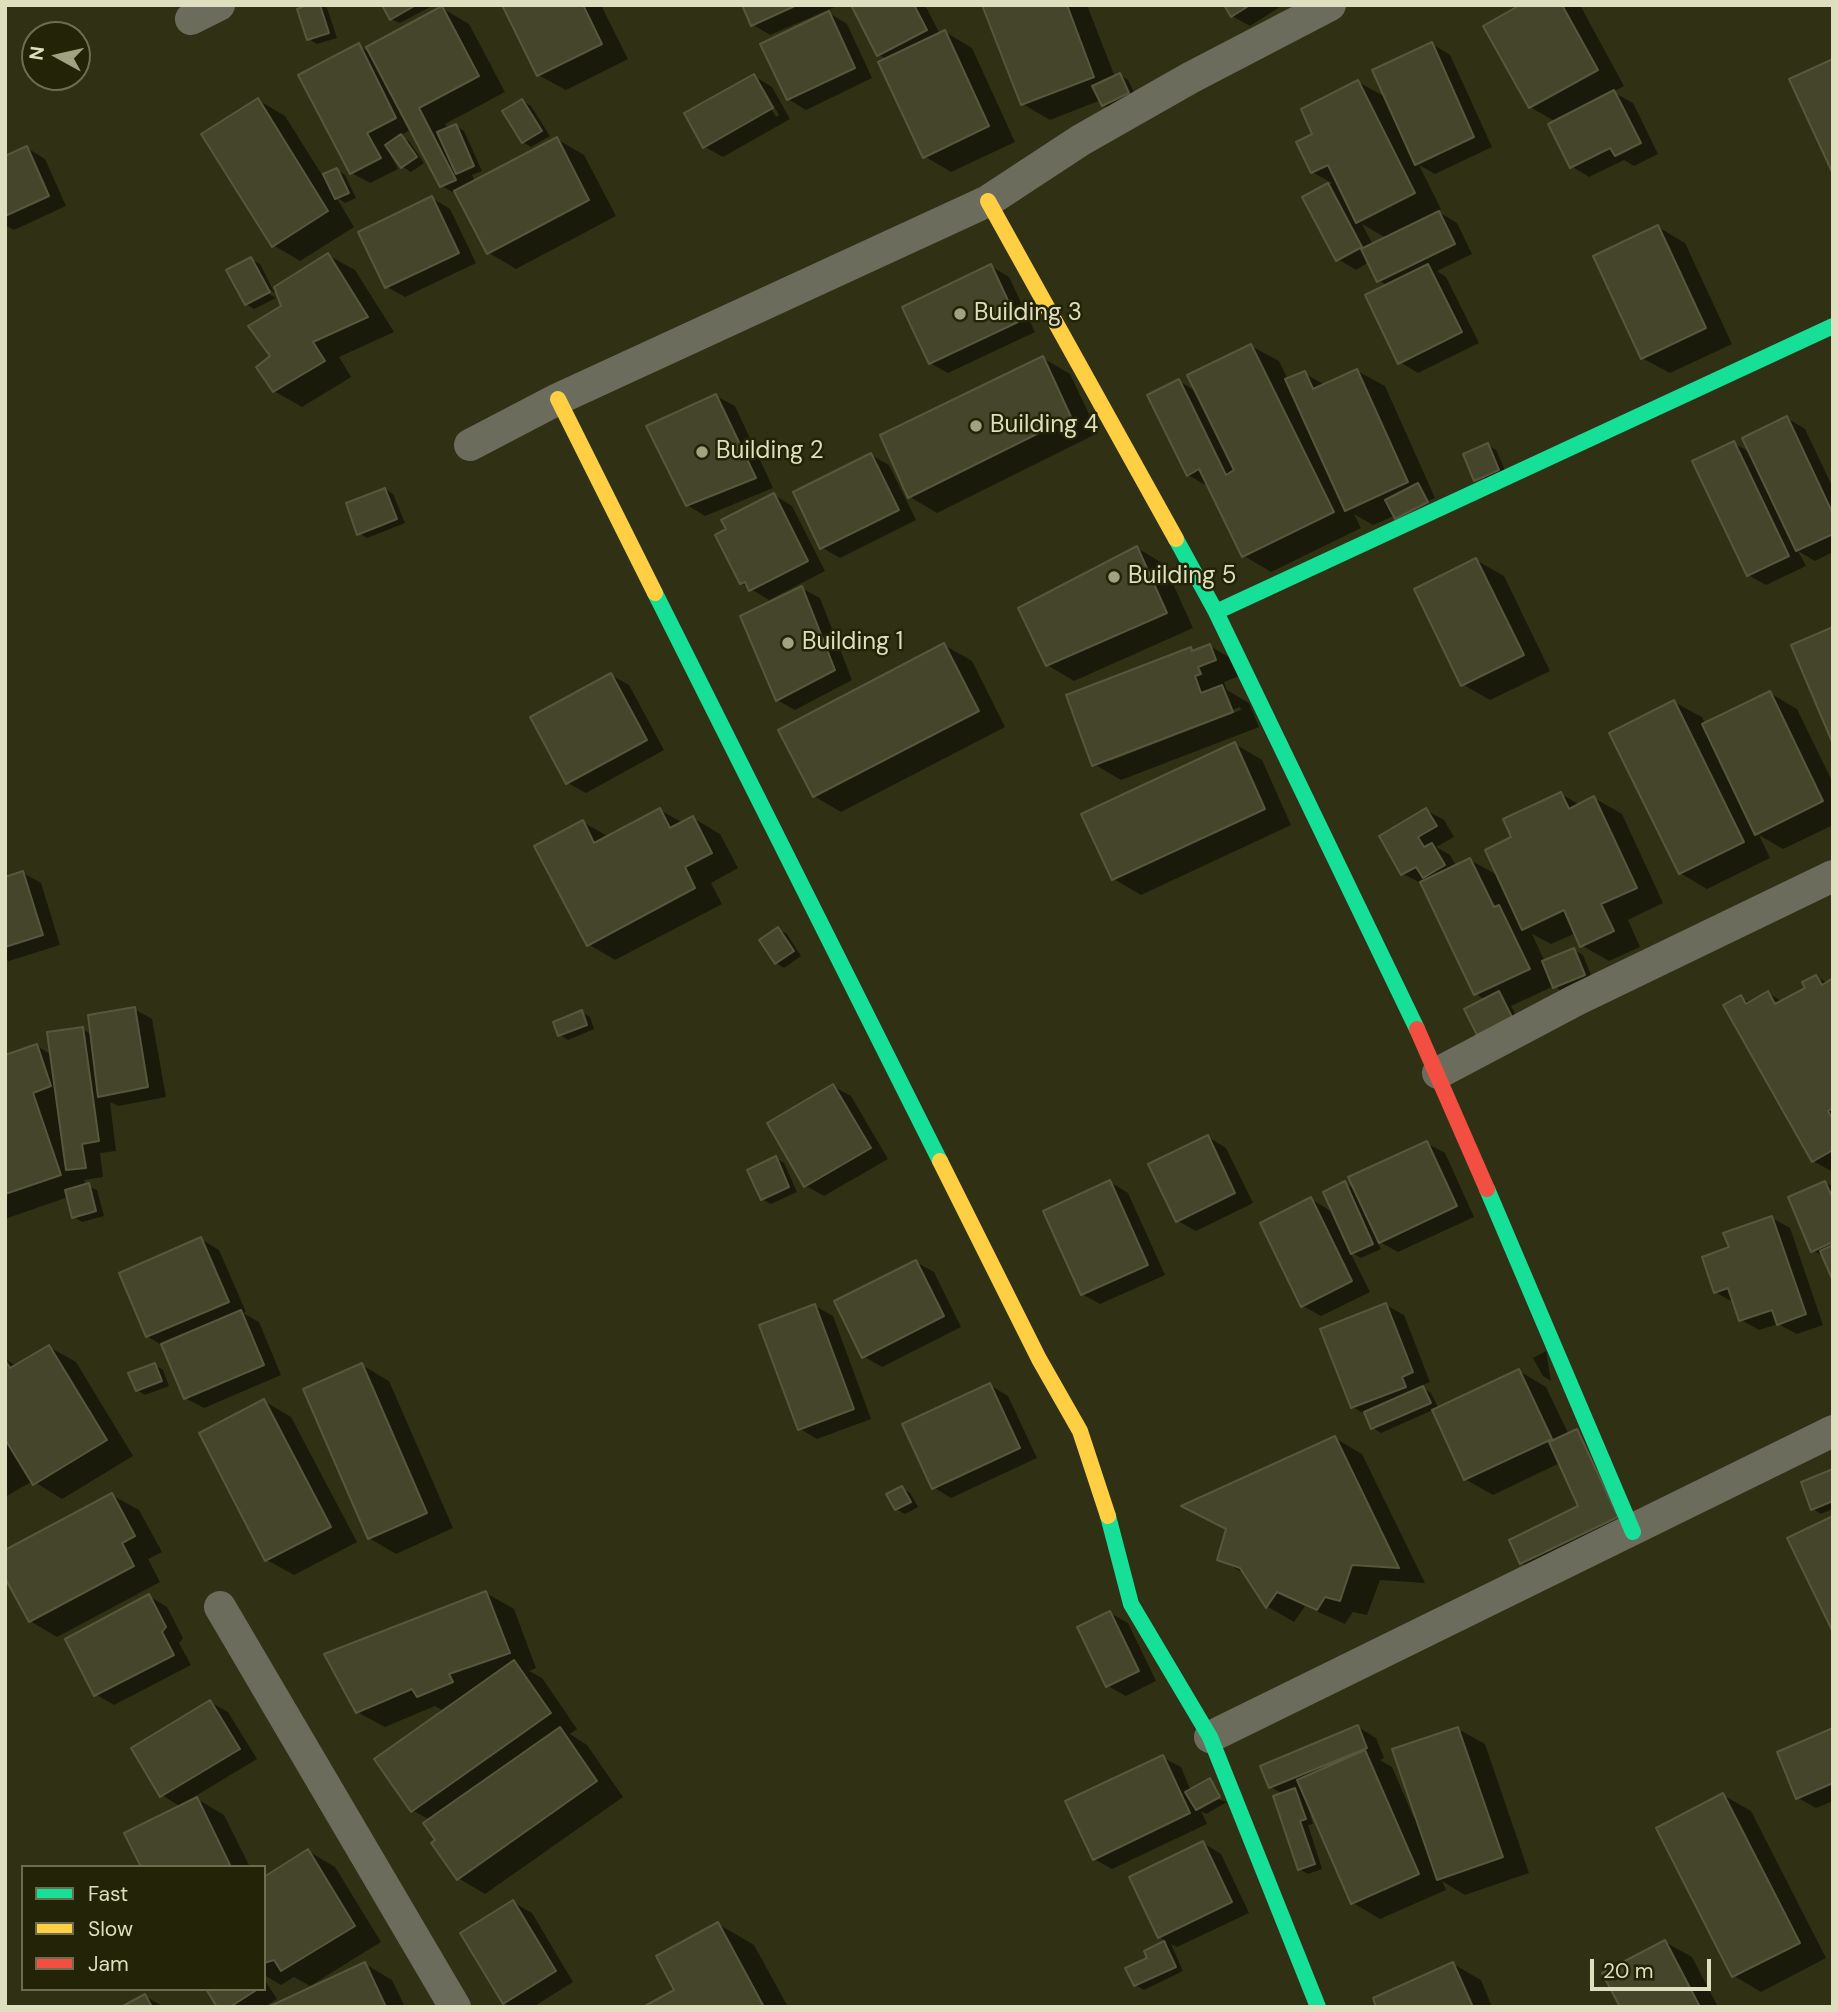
<!DOCTYPE html>
<style>
body{margin:0}
#map{position:relative;width:1838px;height:2012px;overflow:hidden;background:#303114;font-family:"DM Sans",sans-serif}
canvas{display:block}
.frame{position:absolute;inset:0;border:7px solid #dddfbe;pointer-events:none}
.legend{position:absolute;left:21px;top:1865px;width:245px;height:126px;box-sizing:border-box;background:#222307;border:2px solid #6d6e50;margin:0;padding:9px 12px;list-style:none;font-size:21px;color:#dddfbe}
.legend li{display:flex;align-items:center;gap:14px;height:35px}
.legend b{width:35px;border:2px solid #6d6e50}
.north{position:absolute;left:21px;top:21px;width:70px;height:70px;box-sizing:border-box;background:#222307;border:2px solid #6d6e50;border-radius:50%;rotate:278deg;font-size:19px;font-weight:700;line-height:28px;text-align:center;color:#dddfbe}
.north::after{content:'';display:block;margin:auto;width:24px;height:32px;background:#a0a282;clip-path:polygon(50% 0,100% 100%,50% 72%,0 100%)}
.scale{position:absolute;left:1590px;top:1959px;width:121px;height:32px;box-sizing:border-box;border:4px solid #dddfbe;border-top:0;padding-left:9px;font-size:21px;line-height:24px;white-space:nowrap;color:#dddfbe;-webkit-text-stroke:5px #222307;paint-order:stroke}
</style>
<div id="map">
<canvas width="1838" height="2012"></canvas>
<div class="frame"></div>
<ul class="legend">
<li><b style="height:9px;background:#16e098"></b>Fast</li>
<li><b style="height:9px;background:#ffcf43"></b>Slow</li>
<li><b style="height:9px;background:#f24e42"></b>Jam</li>
</ul>
<div class="north">N</div>
<div class="scale">20 m</div>
</div>
<script>
const ctx = document.querySelector('canvas').getContext('2d');
ctx.lineJoin = 'round';
function fillPath(path, color) { ctx.fillStyle = color; ctx.fill(path, 'evenodd'); }
const toPath = rows => new Path2D(rows.map(r => 'M' + r).join(''));
function stroke(path, color, width, dash) { ctx.strokeStyle = color; ctx.lineWidth = width; ctx.lineCap = dash ? 'butt' : 'round'; ctx.setLineDash(dash || []); ctx.stroke(path); }
function label(font, color, halo, rows, align = 'center') {
  ctx.font = font + ' "DM Sans",sans-serif'; ctx.lineWidth = 5; ctx.setLineDash([]); ctx.textBaseline = 'middle'; ctx.strokeStyle = halo; ctx.fillStyle = color; for (const [text, x, y, turn = 0] of rows) {
    ctx.save(); ctx.translate(x, y); ctx.rotate((+turn || 0) * Math.PI / 180); ctx.textAlign = isNaN(turn) ? turn : align; if (halo) ctx.strokeText(text, 0, 0); ctx.fillText(text, 0, 0); ctx.restore();
  }
}
fillPath(toPath([
 [312,5,323,5,327,8,337,38,317,44,309,39],
 [384,5,432,5,432,6,400,23,391,19],
 [504,5,601,5,628,59,566,90,538,75],
 [744,5,837,6,770,35,752,24],
 [853,5,925,5,940,34,945,32,972,48,1015,142,951,172,924,156,886,59,879,55],
 [984,5,1087,5,1115,77,1120,75,1128,80,1137,98,1112,110,1103,105,1101,100,1050,120,1023,104],
 [1225,5,1283,5,1250,26,1232,16],
 [1523,5,1580,5,1624,86,1613,92,1633,103,1658,154,1634,166,1624,160,1589,177,1571,166,1556,122,1530,107],
 [442,8,469,24,505,92,445,124,448,129,456,126,464,131,482,171,472,175,475,182,557,139,584,155,616,216,516,269,489,253,459,196,442,186,412,129,399,136,409,141,424,163,411,172,403,167,389,148,387,149,398,169,370,183,352,173,358,46,371,53],
 [829,13,847,24,872,78,806,110,788,99],
 [1432,44,1450,55,1492,147,1435,174,1419,165,1441,209,1437,211,1457,223,1472,254,1437,271,1446,277,1479,343,1418,373,1400,362,1388,286,1378,280,1369,262,1356,270,1338,259,1305,198,1332,183,1312,172,1315,135,1358,82,1387,98],
 [1362,224,1386,238,1373,245],
 [754,76,772,87,790,119,723,157,705,147],
 [760,89,764,89,779,115,776,117],
 [258,100,285,116,327,183,337,170,345,175,356,198,345,203,336,197,354,227,300,261,273,245],
 [523,101,531,106,550,136,531,147,523,142],
 [27,148,45,159,66,206,14,230,5,225,5,158],
 [432,198,450,209,476,263,405,297,387,287],
 [1658,227,1685,243,1732,344,1670,373,1642,358],
 [328,255,355,270,394,332,339,357,351,377,302,407,274,391,272,357,283,307,279,295,263,286,261,289,276,298,254,309,246,304,251,259,260,264,273,290],
 [991,266,1009,277,1035,332,948,373,930,363],
 [1251,346,1279,361,1288,380,1304,373,1325,385,1357,371,1385,386,1435,498,1373,525,1354,514,1361,528,1271,572,1244,556,1209,487,1188,475,1179,381,1197,392],
 [1043,358,1070,374,1098,433,937,513,910,497],
 [716,396,735,406,773,488,705,516,687,505],
 [1787,418,1805,429,1833,488,1833,552,1815,561,1798,551,1806,566,1766,585,1748,575,1734,443,1751,453],
 [1488,445,1496,450,1507,475,1484,484],
 [871,455,889,465,916,520,840,558,821,547],
 [385,489,393,494,405,523,367,538,359,533],
 [774,495,792,506,825,571,769,600,741,583,728,530],
 [1137,548,1164,564,1193,628,1074,681,1047,665],
 [1476,560,1504,576,1550,671,1490,700,1462,684],
 [801,588,820,598,852,680,795,710,777,700],
 [944,645,972,661,1005,727,841,812,814,796],
 [1210,646,1237,662,1242,675,1224,682,1227,690,1249,703,1259,727,1121,780,1094,764,1191,649,1195,652],
 [1240,707,1241,710,1110,761,1110,757],
 [611,675,629,685,664,750,586,793,568,783],
 [1770,693,1797,709,1833,783,1833,825,1783,849,1759,835,1770,858,1707,889,1680,873,1674,702,1702,717,1705,724],
 [1235,744,1262,760,1291,825,1141,895,1114,879],
 [1561,794,1580,805,1594,798,1622,814,1663,903,1628,920,1640,947,1609,961,1581,945,1576,933,1551,944,1532,934,1545,962,1574,950,1583,955,1593,980,1563,992,1554,986,1511,1006,1519,1022,1476,994,1423,884,1403,874,1381,837,1426,810,1444,820,1454,837,1436,847,1450,855,1456,866,1470,860,1499,876,1513,838],
 [660,810,683,823,693,818,720,834,738,868,711,883,722,904,615,960,588,944,583,822,609,837],
 [23,873,41,883,60,945,9,961,5,959,5,879],
 [778,929,787,934,801,956,784,968,776,963],
 [1816,977,1828,983,1833,980,1833,1172,1813,1161,1741,997,1750,1003,1768,993,1783,1002,1807,988],
 [134,1009,152,1019,166,1097,118,1106,110,1102,116,1151,100,1153,103,1177,84,1180,86,1186,97,1190,104,1216,82,1222,74,1217,68,1197,5,1219,5,1057,37,1046,52,1055,83,1029,92,1035],
 [581,1012,590,1017,594,1029,568,1040,560,1035],
 [833,1086,851,1096,888,1159,824,1196,806,1186],
 [1208,1137,1226,1148,1253,1203,1196,1231,1178,1221],
 [1426,1143,1445,1153,1474,1217,1398,1252,1376,1240,1381,1249,1361,1258,1350,1252,1370,1292,1321,1316,1303,1306,1311,1199,1334,1213,1345,1183,1356,1190],
 [776,1158,784,1163,797,1192,771,1204,762,1199],
 [1110,1182,1128,1193,1165,1275,1100,1304,1082,1294],
 [1825,1182,1833,1187,1833,1276,1824,1257,1813,1250],
 [1772,1218,1790,1228,1823,1325,1797,1334,1778,1324,1759,1330,1741,1320,1733,1302,1715,1292,1731,1248],
 [201,1239,219,1250,246,1312,243,1313,259,1322,281,1375,204,1408,185,1398,163,1346,147,1336],
 [916,1262,934,1272,961,1327,882,1367,863,1356],
 [1386,1305,1404,1315,1430,1382,1421,1386,1431,1393,1439,1409,1519,1371,1546,1387,1569,1435,1635,1528,1539,1573,1521,1563,1581,1507,1560,1463,1493,1495,1465,1479,1433,1410,1381,1433,1373,1428,1368,1416,1353,1407],
 [815,1306,833,1316,871,1419,817,1439,799,1428],
 [49,1347,76,1362,133,1456,62,1499,33,1481,5,1497,5,1359,17,1366],
 [1546,1351,1551,1381,1543,1376,1533,1358],
 [155,1365,163,1370,169,1386,145,1395,137,1390],
 [362,1365,389,1381,453,1528,396,1554,369,1538],
 [990,1385,1008,1396,1037,1458,951,1498,933,1487],
 [264,1401,291,1417,357,1542,294,1575,267,1560],
 [1335,1438,1362,1454,1425,1583,1380,1580,1367,1615,1353,1612,1345,1624,1305,1606,1294,1622,1268,1607,1247,1575,1219,1559,1227,1530,1184,1506],
 [1833,1471,1833,1509,1821,1514,1813,1509],
 [902,1488,910,1493,918,1507,905,1514,896,1509],
 [112,1495,139,1510,162,1552,148,1559,160,1582,57,1637,30,1621],
 [486,1593,514,1609,536,1668,529,1671,542,1678,577,1729,570,1734,587,1745,623,1797,485,1894,458,1878,437,1840,430,1820,412,1810,445,1712,435,1706,385,1727,357,1712],
 [149,1596,167,1607,183,1638,179,1643,191,1665,114,1705,95,1694],
 [1110,1613,1128,1623,1156,1681,1126,1696,1108,1686],
 [210,1702,228,1712,257,1759,194,1797,224,1815,250,1867,143,1867,181,1807,162,1795],
 [1358,1727,1376,1738,1384,1758,1380,1760,1392,1767,1414,1818,1417,1817,1458,1729,1485,1744,1529,1873,1465,1895,1442,1881,1446,1890,1380,1919,1353,1903,1309,1803,1307,1804,1313,1824,1308,1825,1322,1869,1308,1874,1299,1869,1283,1794,1271,1787],
 [1833,1730,1833,1801,1816,1808,1798,1798],
 [1162,1757,1181,1767,1191,1791,1227,1802,1206,1814,1201,1811,1207,1824,1112,1869,1094,1859],
 [1723,1795,1751,1811,1826,1958,1761,1992,1734,1976],
 [1203,1843,1221,1854,1249,1913,1177,1947,1171,1944,1183,1971,1144,1990,1135,1985,1150,1959,1146,1952,1167,1942,1159,1937],
 [308,1851,335,1867,381,1942,310,1986,294,1977,281,1985,264,1975,264,1879],
 [513,1902,532,1913,573,1982,533,2007,511,2007,504,2003],
 [718,1924,754,1945,788,2007,647,2007,676,1991],
 [1665,1942,1692,1957,1718,2007,1622,2007],
 [365,1964,392,1980,405,2007,272,2007],
 [1453,1964,1481,1980,1492,2007,1378,2007],
 [264,1979,277,1999,264,2007,219,2007,208,1989,264,1989],
 [145,1996,164,2007,124,2007]
]), '#0007');
const building = toPath([
 [307,5,320,5,329,33,307,40,297,9,307,5],
 [382,5,416,5,390,20,382,5],
 [502,5,583,5,602,44,537,76,502,5],
 [742,5,797,5,751,26,742,5],
 [851,5,914,5,927,30,877,56,851,5],
 [982,5,1067,5,1094,77,1021,105,982,5],
 [1224,5,1250,5,1231,17,1224,5],
 [1520,5,1562,5,1598,70,1529,108,1483,26,1520,5],
 [442,6,479,76,419,108,456,180,440,187,366,47,442,6],
 [829,11,855,68,787,100,760,44,829,11],
 [945,30,989,126,923,158,878,62,945,30],
 [1432,42,1474,137,1415,165,1372,70,1432,42],
 [359,43,396,118,367,133,381,158,350,174,298,75,359,43],
 [1833,59,1833,174,1789,79,1833,59],
 [1120,73,1129,93,1102,106,1092,86,1120,73],
 [754,74,773,108,703,148,684,113,754,74],
 [1358,80,1415,193,1356,223,1328,165,1311,173,1296,142,1312,134,1301,109,1358,80],
 [1614,90,1641,143,1615,156,1610,148,1570,168,1548,124,1614,90],
 [258,98,328,211,272,247,201,134,258,98],
 [522,99,542,131,522,143,502,111,522,99],
 [456,124,474,166,456,174,437,132,456,124],
 [401,134,417,157,401,168,385,145,401,134],
 [557,137,589,200,487,254,454,191,557,137],
 [27,146,49,196,5,216,5,156,27,146],
 [337,168,349,193,335,199,323,174,337,168],
 [1328,183,1362,247,1336,261,1302,197,1328,183],
 [432,196,459,253,385,288,358,232,432,196],
 [1439,211,1455,244,1377,282,1361,249,1439,211],
 [1658,225,1706,328,1641,359,1593,256,1658,225],
 [328,253,368,317,313,342,325,361,273,392,256,367,270,356,248,326,281,306,274,287,328,253],
 [251,257,270,292,245,305,226,270,251,257],
 [991,264,1018,322,929,364,902,307,991,264],
 [1428,264,1462,332,1398,364,1365,295,1428,264],
 [1251,344,1334,512,1242,557,1199,469,1187,476,1147,395,1179,379,1226,475,1234,470,1187,375,1251,344],
 [1043,356,1071,417,908,498,880,435,1043,356],
 [1357,369,1408,482,1345,511,1285,379,1305,371,1313,389,1357,369],
 [716,394,756,478,686,506,646,426,716,394],
 [1787,416,1833,514,1833,534,1796,551,1742,438,1787,416],
 [1734,441,1789,556,1747,576,1692,461,1734,441],
 [1488,443,1499,470,1474,481,1463,454,1488,443],
 [871,453,899,510,820,549,793,492,871,453],
 [1418,483,1428,502,1395,519,1385,500,1418,483],
 [385,488,397,519,357,535,346,503,385,488],
 [774,493,808,561,749,591,745,582,740,584,715,535,726,529,721,520,774,493],
 [1137,546,1167,613,1046,666,1018,608,1137,546],
 [1476,558,1524,655,1461,686,1414,589,1476,558],
 [802,586,835,670,776,701,740,616,802,586],
 [1833,627,1833,744,1791,645,1833,627],
 [944,643,979,711,813,797,778,730,944,643],
 [1210,644,1216,660,1198,667,1201,674,1195,676,1201,693,1222,685,1233,712,1092,766,1066,695,1191,647,1192,651,1210,644],
 [611,673,647,740,566,784,530,717,611,673],
 [1770,691,1823,801,1755,835,1702,724,1770,691],
 [1674,700,1744,842,1679,874,1609,733,1674,700],
 [1235,742,1265,809,1112,880,1081,814,1235,742],
 [1561,792,1569,809,1594,796,1637,888,1601,904,1614,931,1580,947,1564,910,1522,930,1485,850,1511,837,1503,819,1561,792],
 [660,808,670,828,693,816,712,853,685,867,695,888,587,946,534,846,583,820,594,843,660,808],
 [1426,808,1437,826,1418,837,1424,847,1432,843,1445,865,1423,878,1416,867,1401,875,1379,836,1426,808],
 [1470,858,1494,907,1499,905,1530,969,1474,995,1420,882,1470,858],
 [23,871,43,935,5,947,5,877,23,871],
 [778,927,794,951,775,964,759,940,778,927],
 [1574,948,1585,975,1553,988,1542,961,1574,948],
 [1816,975,1822,985,1833,978,1833,1108,1828,1111,1833,1120,1833,1150,1812,1162,1723,1005,1741,995,1746,1004,1768,991,1775,1004,1805,988,1802,982,1816,975],
 [1499,991,1512,1017,1477,1035,1464,1009,1499,991],
 [135,1007,148,1087,98,1097,88,1015,135,1007],
 [582,1010,587,1025,558,1036,553,1022,582,1010],
 [83,1027,99,1141,82,1144,86,1168,66,1170,47,1032,83,1027],
 [37,1044,51,1086,33,1093,61,1175,5,1194,5,1055,37,1044],
 [833,1084,871,1148,804,1187,767,1123,833,1084],
 [1208,1135,1235,1193,1176,1222,1148,1164,1208,1135],
 [1427,1141,1457,1206,1379,1243,1348,1177,1427,1141],
 [776,1156,789,1187,761,1200,747,1170,776,1156],
 [1110,1180,1148,1265,1081,1295,1043,1211,1110,1180],
 [1345,1181,1373,1244,1351,1254,1323,1192,1345,1181],
 [1825,1181,1833,1199,1833,1242,1811,1252,1788,1197,1825,1181],
 [89,1183,96,1211,72,1218,65,1190,89,1183],
 [1311,1197,1352,1281,1301,1307,1260,1223,1311,1197],
 [1772,1216,1806,1314,1777,1325,1772,1310,1739,1321,1728,1288,1714,1293,1702,1257,1729,1247,1723,1233,1772,1216],
 [201,1237,229,1302,146,1337,119,1273,201,1237],
 [1833,1245,1833,1281,1820,1251,1833,1245],
 [916,1260,944,1316,862,1358,834,1301,916,1260],
 [1386,1303,1413,1372,1402,1377,1406,1387,1351,1408,1320,1329,1386,1303],
 [815,1304,854,1409,798,1430,759,1325,815,1304],
 [241,1310,264,1365,184,1399,161,1344,241,1310],
 [49,1345,107,1440,33,1485,5,1439,5,1360,10,1368,49,1345],
 [155,1363,162,1381,136,1391,128,1373,155,1363],
 [362,1363,427,1513,368,1539,303,1389,362,1363],
 [1519,1369,1552,1439,1464,1480,1432,1410,1519,1369],
 [990,1383,1020,1448,932,1489,902,1424,990,1383],
 [1423,1386,1431,1403,1371,1429,1364,1412,1423,1386],
 [264,1399,331,1527,265,1561,199,1433,264,1399],
 [1577,1429,1618,1517,1520,1564,1509,1540,1578,1506,1549,1442,1577,1429],
 [1335,1436,1399,1568,1352,1565,1340,1601,1325,1597,1317,1610,1277,1592,1266,1608,1240,1568,1217,1560,1226,1529,1181,1506,1335,1436],
 [1833,1469,1833,1501,1811,1510,1801,1482,1833,1469],
 [902,1486,911,1502,895,1510,886,1494,902,1486],
 [112,1493,135,1536,122,1543,134,1566,29,1622,5,1578,5,1550,112,1493],
 [1833,1516,1833,1632,1787,1538,1833,1516],
 [486,1591,510,1653,449,1674,453,1682,417,1697,412,1689,356,1713,324,1654,486,1591],
 [149,1594,166,1627,162,1632,174,1655,94,1696,65,1639,149,1594],
 [1110,1611,1139,1671,1106,1687,1077,1627,1110,1611],
 [514,1660,551,1713,411,1812,374,1759,514,1660],
 [210,1700,240,1749,160,1797,131,1748,210,1700],
 [1358,1725,1367,1748,1269,1788,1260,1766,1358,1725],
 [560,1727,597,1781,457,1880,431,1843,435,1840,423,1823,560,1727],
 [1458,1727,1503,1857,1437,1880,1392,1749,1458,1727],
 [1833,1728,1833,1783,1796,1799,1777,1752,1833,1728],
 [1365,1750,1419,1874,1351,1904,1297,1780,1365,1750],
 [1163,1755,1190,1813,1093,1860,1065,1801,1163,1755],
 [1210,1778,1220,1797,1196,1810,1185,1792,1210,1778],
 [1295,1788,1306,1819,1300,1821,1315,1864,1298,1870,1273,1796,1295,1788],
 [1723,1793,1800,1943,1732,1977,1656,1828,1723,1793],
 [197,1797,231,1867,141,1867,124,1833,197,1797],
 [1203,1841,1232,1902,1158,1938,1129,1877,1203,1841],
 [308,1849,355,1926,281,1971,274,1960,264,1963,264,1877,308,1849],
 [513,1900,556,1971,503,2004,460,1933,513,1900],
 [718,1922,764,2007,643,2007,674,1990,656,1956,718,1922],
 [1665,1940,1700,2007,1620,2007,1602,1973,1665,1940],
 [1164,1941,1176,1967,1134,1986,1125,1968,1147,1958,1144,1951,1164,1941],
 [365,1962,386,2007,268,2007,365,1962],
 [1453,1962,1473,2007,1376,2007,1373,1998,1453,1962],
 [206,1989,258,1989,230,2007,217,2007,206,1989],
 [145,1994,152,2007,121,2007,145,1994]
]);
fillPath(building, '#44452a');
stroke(building, '#56573d', 2);
stroke(toPath([
 [191,19,219,5],
 [470,445,558,399,988,201,1081,140,1190,78,1330,5],
 [1438,1073,1576,1000,1833,876],
 [220,1607,455,2007],
 [1210,1737,1833,1431]
]), '#6c6c5d', 32);
stroke(toPath([
 [1176,539,1216,612,1417,1029],
 [655,593,940,1161],
 [1216,612,1833,326],
 [1487,1189,1633,1532],
 [1108,1516,1131,1604,1210,1737,1318,2007]
]), '#16e098', 16);
stroke(toPath([
 [988,201,1176,539],
 [558,399,655,593],
 [940,1161,1039,1359,1080,1431,1108,1516]
]), '#ffcf43', 16);
stroke(toPath([
 [1417,1029,1487,1189]
]), '#f24e42', 16);
for (const [x, y, r, color] of [
 [960,314,7,"#a0a282"],
 [976,426,7,"#a0a282"],
 [702,452,7,"#a0a282"],
 [1114,577,7,"#a0a282"],
 [788,643,7,"#a0a282"]
]) { const dot = new Path2D(); dot.arc(x, y, r, 0, 2 * Math.PI); ctx.fillStyle = color; ctx.fill(dot); stroke(dot, '#222307', 2.5); }
label('24px', '#dddfbe', '#222307', [
 ["Building 3",974,314],
 ["Building 4",990,426],
 ["Building 2",716,452],
 ["Building 5",1128,577],
 ["Building 1",802,643]
], 'left');
</script>
